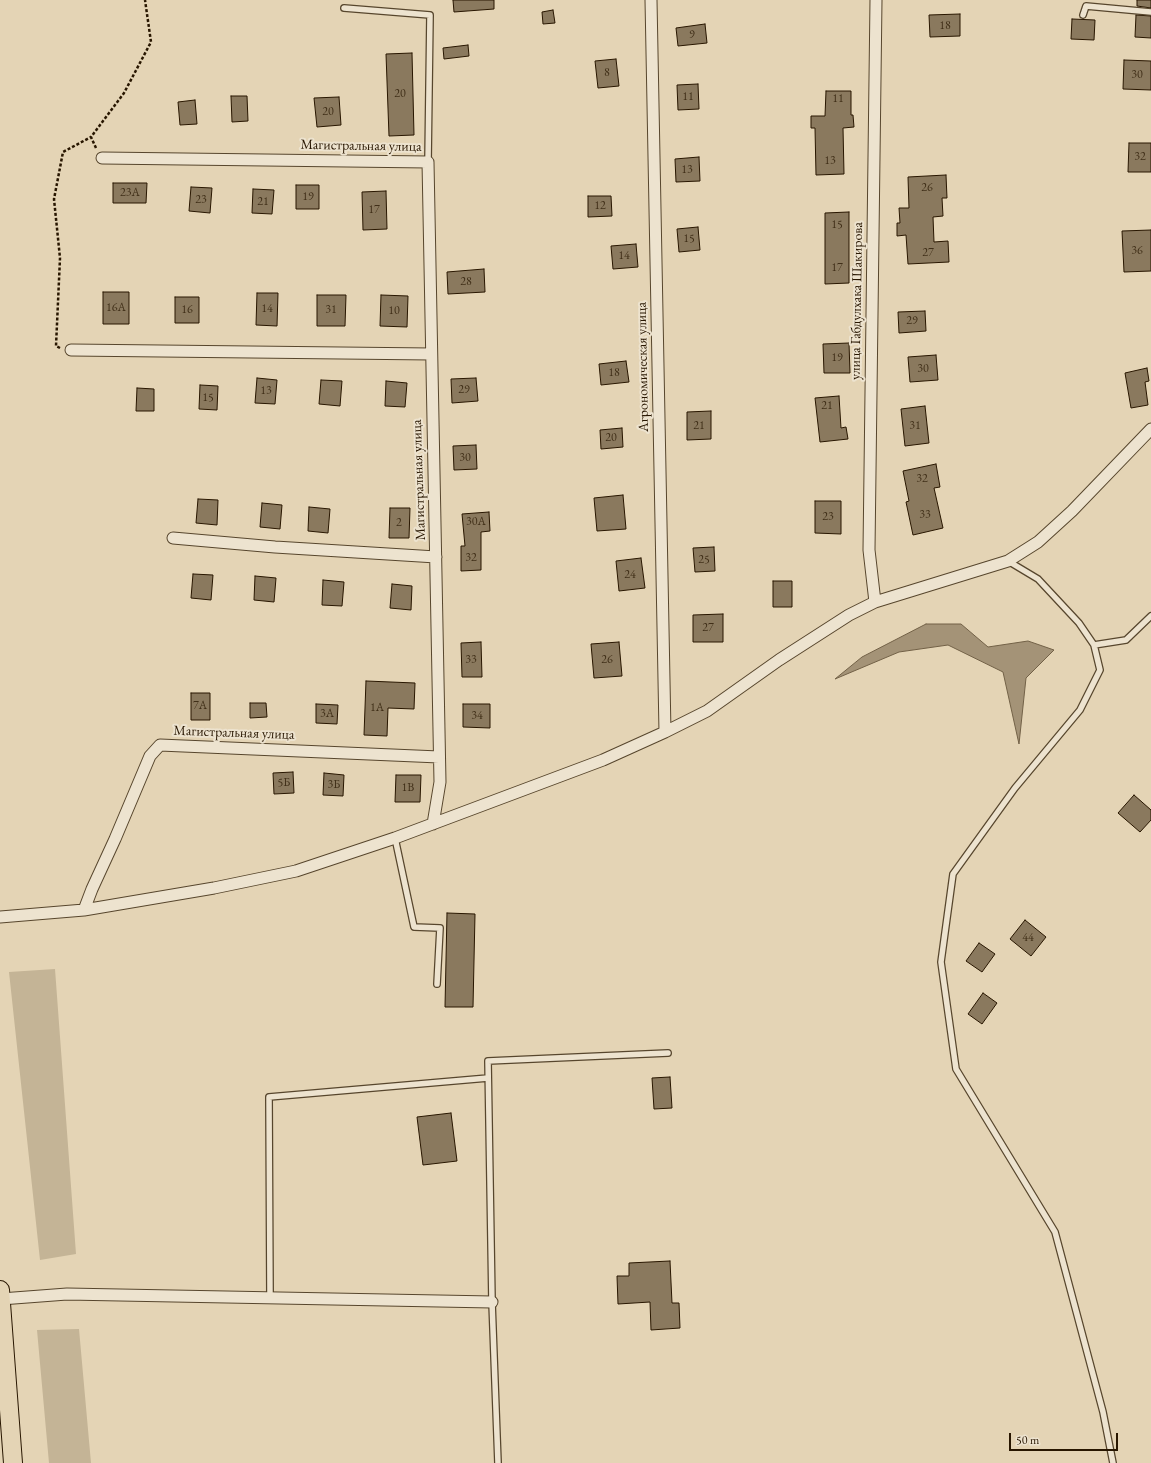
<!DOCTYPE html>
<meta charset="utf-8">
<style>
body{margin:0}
#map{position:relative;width:1151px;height:1463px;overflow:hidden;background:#e4d4b5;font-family:"EB Garamond",serif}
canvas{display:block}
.scale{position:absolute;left:1009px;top:1433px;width:109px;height:18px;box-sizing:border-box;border:2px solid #281600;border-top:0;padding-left:5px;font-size:12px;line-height:14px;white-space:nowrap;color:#281600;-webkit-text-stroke:3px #ede3cf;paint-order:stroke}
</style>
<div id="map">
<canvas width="1151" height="1463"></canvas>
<div class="scale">50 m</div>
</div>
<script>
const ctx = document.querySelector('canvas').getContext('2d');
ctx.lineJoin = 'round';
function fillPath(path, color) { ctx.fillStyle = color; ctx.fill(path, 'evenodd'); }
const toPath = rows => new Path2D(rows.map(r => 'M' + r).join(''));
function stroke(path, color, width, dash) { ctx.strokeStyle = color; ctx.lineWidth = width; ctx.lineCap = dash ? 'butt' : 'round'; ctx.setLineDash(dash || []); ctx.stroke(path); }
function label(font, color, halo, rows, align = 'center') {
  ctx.font = font + ' "EB Garamond",serif'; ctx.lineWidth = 4; ctx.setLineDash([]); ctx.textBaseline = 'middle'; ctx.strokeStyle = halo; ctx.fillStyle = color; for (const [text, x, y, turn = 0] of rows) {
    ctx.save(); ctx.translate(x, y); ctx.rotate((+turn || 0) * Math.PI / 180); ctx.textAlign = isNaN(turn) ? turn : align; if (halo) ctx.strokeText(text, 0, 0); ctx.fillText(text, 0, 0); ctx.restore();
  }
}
fillPath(toPath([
 [55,969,76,1254,40,1260,9,972],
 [79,1329,91,1463,49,1463,37,1330]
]), '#c4b496');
const water = toPath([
 [926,624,961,624,988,647,1028,641,1054,650,1026,678,1019,744,1003,672,948,645,899,652,835,679,862,657,926,624]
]);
fillPath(water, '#a49377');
stroke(water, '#726147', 1);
const building = toPath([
 [453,0,494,0,494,9,454,12,453,0],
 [1137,0,1151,0,1151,8,1137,6,1137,0],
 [553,10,555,23,543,24,542,12,553,10],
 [960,14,960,36,930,37,929,15,960,14],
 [1136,15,1151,16,1151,38,1135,37,1136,15],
 [1072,19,1095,20,1094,40,1071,39,1072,19],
 [705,24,707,43,678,46,676,28,705,24],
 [468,45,469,56,444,59,443,48,468,45],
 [412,53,414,135,389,136,386,54,412,53],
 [616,59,619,86,598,88,595,61,616,59],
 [1124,60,1151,61,1151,90,1123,89,1124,60],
 [698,84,699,109,678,110,677,85,698,84],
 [826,91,851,91,851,115,853,115,854,127,843,128,844,174,816,175,815,128,811,128,811,116,825,116,826,91],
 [231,96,247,96,248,121,232,122,231,96],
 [339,97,341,125,317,127,314,98,339,97],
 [195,100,197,124,180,125,178,102,195,100],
 [1129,143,1151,143,1151,172,1128,172,1129,143],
 [699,157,700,181,676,182,675,159,699,157],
 [946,175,947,198,942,198,943,216,933,217,934,242,948,241,949,262,908,264,906,235,897,236,897,223,900,223,899,208,909,208,908,177,946,175],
 [113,183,147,183,146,203,113,203,113,183],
 [296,185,319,185,319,209,296,209,296,185],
 [191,187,212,188,210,213,189,211,191,187],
 [253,189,274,190,272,214,252,213,253,189],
 [386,191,387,229,363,230,362,192,386,191],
 [588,196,611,196,612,216,588,217,588,196],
 [849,212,849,283,825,284,825,213,849,212],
 [698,227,700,250,679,252,677,229,698,227],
 [1151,230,1151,271,1124,272,1122,231,1151,230],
 [636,244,638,267,613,269,611,246,636,244],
 [484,269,485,292,448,294,447,272,484,269],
 [103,292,129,292,129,324,103,324,103,292],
 [257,293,278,293,277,326,256,325,257,293],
 [317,295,346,295,345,326,317,326,317,295],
 [381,295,408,296,407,327,380,326,381,295],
 [175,297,199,297,199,323,175,323,175,297],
 [925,311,926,331,899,333,898,312,925,311],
 [849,343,850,373,824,373,823,344,849,343],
 [936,355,938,380,910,382,908,357,936,355],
 [626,361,629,382,601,385,599,364,626,361],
 [1147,368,1149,381,1145,382,1148,405,1131,408,1125,373,1147,368],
 [257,378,277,380,275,404,255,403,257,378],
 [476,378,478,401,452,403,451,379,476,378],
 [321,380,342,381,340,406,319,404,321,380],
 [386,381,407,383,405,407,385,406,386,381],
 [200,385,218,386,217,410,199,409,200,385],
 [137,388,154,389,154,411,136,411,137,388],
 [839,396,841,428,846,427,848,439,820,442,815,398,839,396],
 [925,406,929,443,905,446,901,409,925,406],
 [711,411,711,439,687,440,687,412,711,411],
 [622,428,623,447,601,449,600,430,622,428],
 [476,445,477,469,454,470,453,446,476,445],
 [936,464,940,487,934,488,943,528,913,535,906,502,909,501,903,471,936,464],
 [623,495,626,529,597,531,594,498,623,495],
 [198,499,218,500,217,525,196,523,198,499],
 [815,501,841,501,841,534,815,533,815,501],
 [262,503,282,505,280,529,260,527,262,503],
 [309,507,330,509,328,533,308,531,309,507],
 [390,508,410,508,409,538,389,538,390,508],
 [489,512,490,531,481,532,481,570,461,571,461,546,465,546,462,514,489,512],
 [714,547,715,571,695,572,693,548,714,547],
 [641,558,645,588,619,591,616,561,641,558],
 [193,574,213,575,211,600,191,598,193,574],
 [255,576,276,578,274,602,254,600,255,576],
 [323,580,344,582,342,606,322,605,323,580],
 [773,581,792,581,792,607,773,607,773,581],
 [392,584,412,586,411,610,390,608,392,584],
 [723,614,723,642,693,642,693,615,723,614],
 [481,642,482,677,462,677,461,643,481,642],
 [619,642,622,676,594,678,591,644,619,642],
 [366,681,415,683,414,709,388,708,387,736,364,735,366,681],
 [191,693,210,693,210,720,191,720,191,693],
 [250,703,266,703,267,717,250,718,250,703],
 [316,704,338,705,337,724,316,723,316,704],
 [463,704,490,704,490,728,463,727,463,704],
 [293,772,294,793,274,794,273,773,293,772],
 [324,773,344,775,343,796,323,795,324,773],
 [396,775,421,775,420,802,395,802,396,775],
 [1134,795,1151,810,1151,820,1140,832,1118,813,1134,795],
 [447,913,475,914,473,1007,445,1007,447,913],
 [1025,920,1046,937,1031,956,1010,939,1025,920],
 [979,943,995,954,982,972,966,961,979,943],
 [983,993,997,1003,982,1024,968,1014,983,993],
 [670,1077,672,1108,654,1109,652,1078,670,1077],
 [451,1113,457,1161,423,1165,417,1117,451,1113],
 [670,1261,672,1303,679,1303,680,1328,651,1330,650,1302,618,1304,617,1276,629,1276,629,1263,670,1261]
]);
fillPath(building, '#8a795e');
stroke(building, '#281600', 1);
const service = toPath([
 [344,8,430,15,428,162],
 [1083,15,1086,6,1151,12],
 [1008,561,1038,579,1079,623,1094,645,1100,670,1080,710,1015,788,953,874,941,962,956,1069,1055,1232,1103,1412,1113,1463],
 [1094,645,1126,640,1151,616],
 [395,838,414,927,440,928,437,984],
 [270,1298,269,1097,488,1078],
 [498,1463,492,1302,488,1061,668,1053]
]);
const minor = toPath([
 [651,0,665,732],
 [102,158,428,162,440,782,433,824],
 [71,350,431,354],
 [173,538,275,547,436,557],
 [875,602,869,550,876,0],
 [84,910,92,889,115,839,150,756,160,745,439,757],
 [0,917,84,910,214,888,296,871,395,838,603,760,665,732,707,711,779,660,849,615,875,602,1008,561,1038,542,1072,511,1151,429],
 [1,1299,67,1294,492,1302]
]);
const primary = toPath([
 [0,1290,13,1463]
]);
stroke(service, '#57462d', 8);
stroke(minor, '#57462d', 13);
stroke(primary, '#281600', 20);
stroke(toPath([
 [96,148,91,137,124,93,151,42,145,0],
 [60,348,56,346,60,258,54,199,63,152,91,137]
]), '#281600', 2.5, [3, 2]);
stroke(service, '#ede3cf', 5.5);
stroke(minor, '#ede3cf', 11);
stroke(primary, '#e4d4b5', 18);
label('12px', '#402f18', null, [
 ["18",945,26],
 ["9",692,35],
 ["8",607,73],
 ["30",1137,75],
 ["20",400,94],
 ["11",688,97],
 ["11",838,99],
 ["20",328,112],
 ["32",1140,157],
 ["13",830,161],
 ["13",687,170],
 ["26",927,188],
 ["23А",130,193],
 ["19",308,197],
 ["23",201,200],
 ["21",263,202],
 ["12",600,206],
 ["17",374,210],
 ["15",837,225],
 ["15",689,239],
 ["36",1137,251],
 ["27",928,253],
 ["14",624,256],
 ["17",837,268],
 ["28",466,282],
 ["16А",116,308],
 ["14",267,309],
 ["16",187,310],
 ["31",331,310],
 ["10",394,311],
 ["29",912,321],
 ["19",837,358],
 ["30",923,369],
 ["18",614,373],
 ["29",464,390],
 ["13",266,391],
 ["15",208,398],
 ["21",827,406],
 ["21",699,426],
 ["31",915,426],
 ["20",611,438],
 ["30",465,458],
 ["32",922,479],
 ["33",925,515],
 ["23",828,517],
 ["30А",476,522],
 ["2",399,523],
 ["32",471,558],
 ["25",704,560],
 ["24",630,575],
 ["27",708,628],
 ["33",471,660],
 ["26",607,660],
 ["7А",200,706],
 ["1А",377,708],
 ["3А",327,714],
 ["34",477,716],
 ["5Б",284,783],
 ["3Б",334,785],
 ["1В",408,788],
 ["44",1028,938]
]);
label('14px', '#281600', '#ede3cf', [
 ["Магистральная улица",361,146,1],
 ["улица Габдулхака Шакирова",857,301,-89],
 ["Агрономическая улица",643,367,-91],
 ["Магистральная улица",419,480,-92],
 ["Магистральная улица",234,733,2]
]);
</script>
